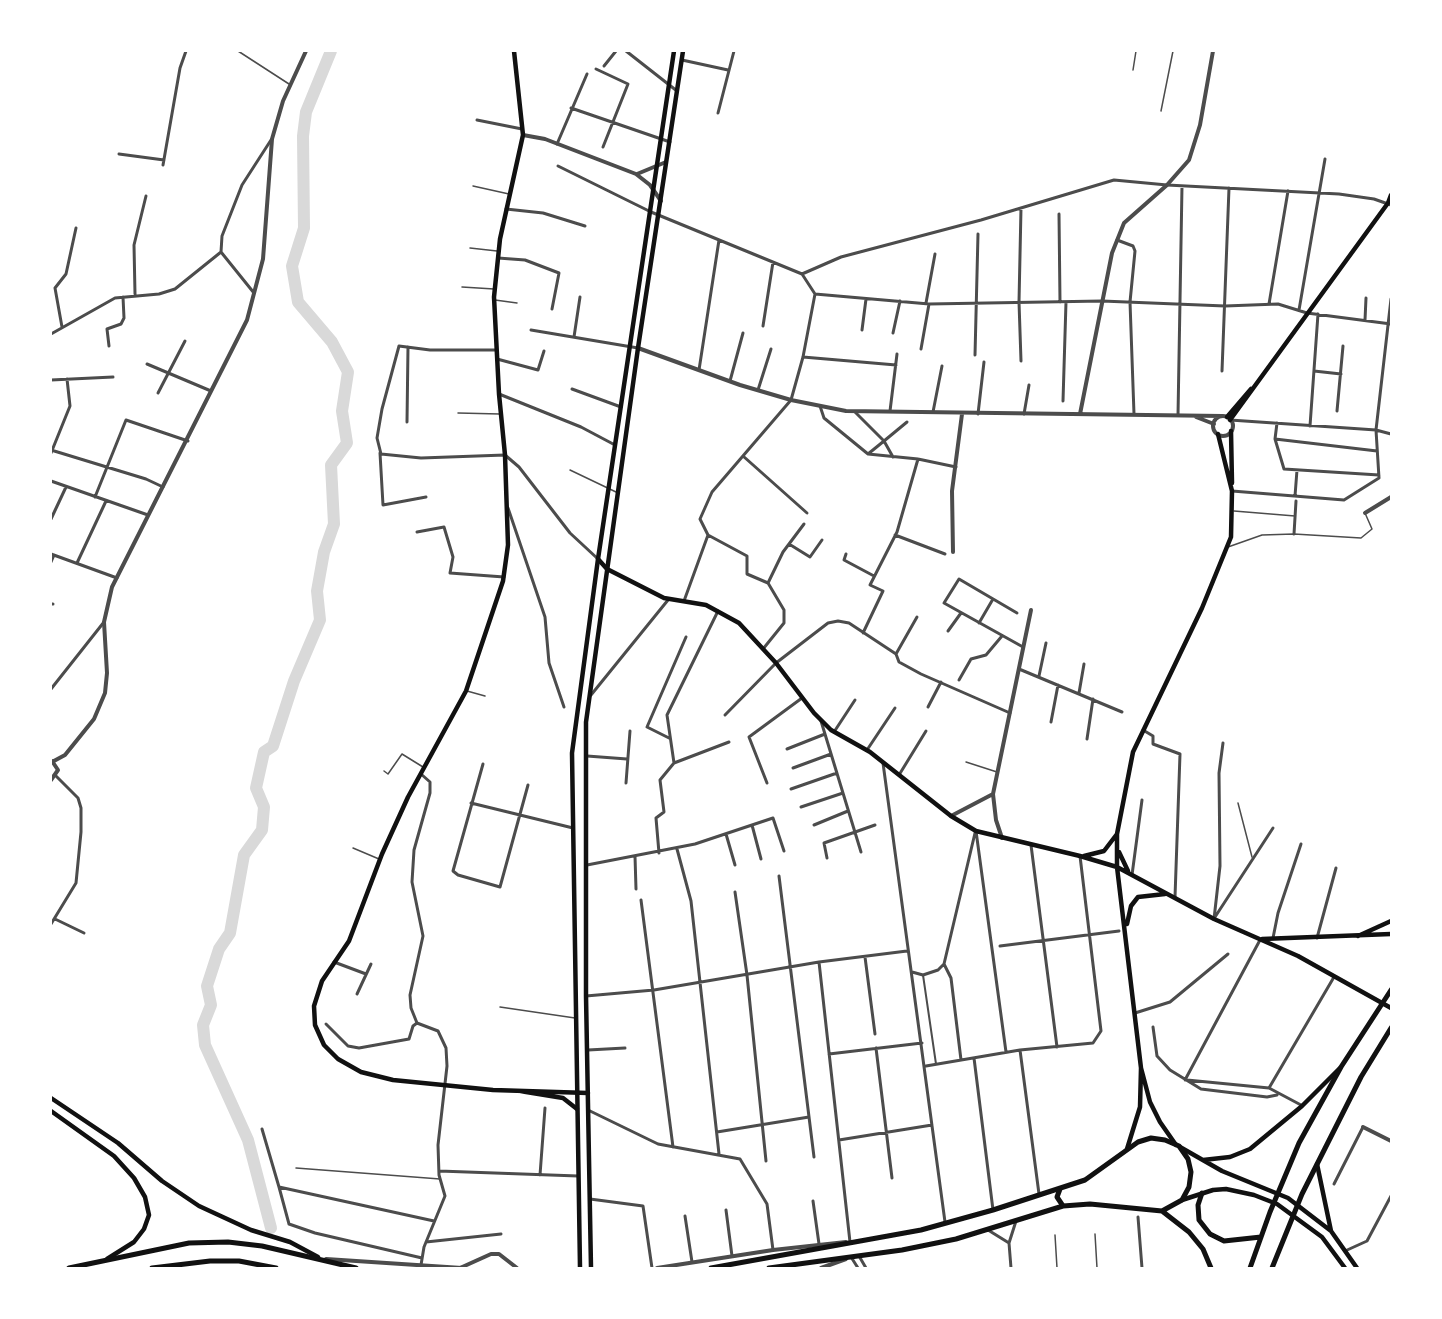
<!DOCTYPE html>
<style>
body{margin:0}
#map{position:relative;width:1442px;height:1319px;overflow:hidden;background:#fff;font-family:"PT Sans Narrow",sans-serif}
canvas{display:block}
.frame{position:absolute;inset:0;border:52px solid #fff;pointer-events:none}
</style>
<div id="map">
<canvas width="1442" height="1319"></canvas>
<div class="frame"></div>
</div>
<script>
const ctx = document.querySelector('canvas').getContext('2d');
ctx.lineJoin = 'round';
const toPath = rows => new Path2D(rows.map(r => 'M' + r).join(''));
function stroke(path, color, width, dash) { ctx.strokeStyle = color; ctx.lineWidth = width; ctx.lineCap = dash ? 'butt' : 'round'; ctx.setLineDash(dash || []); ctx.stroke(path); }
stroke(toPath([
 [271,1228,248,1140,205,1045,203,1025,211,1005,207,986,219,949,230,933,244,855,262,830,264,807,256,788,264,752,273,746,294,681,320,620,317,591,324,552,334,524,331,465,347,443,342,411,348,372,332,342,298,302,292,266,304,228,303,136,306,112,331,51]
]), '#d9d9d9', 12);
stroke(toPath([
 [238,51,289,84],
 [1133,70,1136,51],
 [1161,111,1173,51],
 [473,186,509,194],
 [470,248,497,251],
 [462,287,494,289],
 [495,300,517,303],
 [458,413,500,414],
 [570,470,616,492],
 [1234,511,1295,516],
 [1228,547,1262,535,1294,534,1361,538,1372,529,1365,513],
 [467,691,485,696],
 [966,762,997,772],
 [384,771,388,774,402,754,423,767],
 [1238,803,1252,857],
 [353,848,379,859],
 [500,1007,575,1018],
 [296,1168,440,1179],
 [1095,1234,1097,1268],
 [1055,1235,1057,1268]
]), '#4c4c4c', 1.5);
stroke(toPath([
 [923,975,936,1064]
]), '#4c4c4c', 2);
stroke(toPath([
 [626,51,677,91],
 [682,60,728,70],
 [604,66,616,51],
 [596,69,628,84,603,147],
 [571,108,670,142],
 [718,113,734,51],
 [477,120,522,129],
 [557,144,587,74],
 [119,154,164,160],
 [163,165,180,68,186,51],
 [558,166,651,212,802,274],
 [1021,208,1019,302,1021,361],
 [506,209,543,213,585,226],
 [1059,214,1060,302],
 [1117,240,1133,246,1135,251,1130,302,1134,414],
 [498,258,525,260,559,273,552,309],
 [802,274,841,257,981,220,1114,180,1167,185,1339,194,1374,199,1391,205],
 [254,293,221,252,222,236,242,185,271,140],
 [135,294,134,245,146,196],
 [815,294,929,304,1102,301,1225,306,1278,304,1307,313,1391,324],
 [926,303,935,254],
 [1269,304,1288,191],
 [1299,310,1325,159],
 [1365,320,1366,298],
 [763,326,773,262],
 [62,327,55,288,66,274,76,228],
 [531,330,638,348],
 [862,330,866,299],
 [893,333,900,301],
 [51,334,115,298,159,294,175,289,221,252],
 [574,337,580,297],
 [109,346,107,329,121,324,124,318,123,297],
 [921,349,929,304],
 [496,350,430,350,399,346,382,409,377,438,381,454,421,458,505,455,519,467,570,533,598,559],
 [975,355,978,234],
 [803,357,896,365],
 [497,359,538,370,544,351],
 [147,364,211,391],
 [699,370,719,240],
 [1222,371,1229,188],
 [1314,371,1341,374],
 [51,380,113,377],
 [730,381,743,333],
 [572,389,621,407],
 [758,390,771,349],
 [158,393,185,341],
 [499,394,581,427,615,445],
 [1063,401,1066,302],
 [820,406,824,418,868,454],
 [890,411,897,354],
 [1337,411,1343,346],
 [855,412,884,441,868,454,918,459,956,467],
 [933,412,942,366],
 [978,414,984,362],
 [1024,414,1029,385],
 [1178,415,1182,186],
 [1230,420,1376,430,1391,434],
 [407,422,408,347],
 [1277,423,1275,439,1377,451],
 [1310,426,1318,314],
 [1275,439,1284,469,1379,475],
 [51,450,146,479,163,487],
 [51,453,70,406,67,379],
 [380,453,383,505,426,497],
 [743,456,807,513],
 [893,457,884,441,907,422],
 [51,481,148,515],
 [1232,491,1344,500,1379,478,1376,430,1391,299],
 [1295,496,1297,470],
 [95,497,126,420,188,441],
 [508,508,545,617,549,663,564,707],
 [51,519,66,487],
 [417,532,444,527,453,557,450,573,504,577],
 [1294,534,1296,501],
 [708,535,747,556,747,574,768,583,784,610,784,623,763,649],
 [895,535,945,554],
 [789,544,810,557,822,540],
 [51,554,117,578],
 [846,554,844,560,874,576],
 [51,562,54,555],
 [77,563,106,501],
 [768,583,783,552,804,524],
 [684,601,708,535,700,519,712,492,791,400,803,357,815,294,802,274],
 [51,604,53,604],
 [1017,613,959,579,944,603,1023,647],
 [979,623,993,599],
 [948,631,961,613],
 [863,633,883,591,870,585,897,532,918,459],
 [896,654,917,617],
 [1019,669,1122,712],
 [1039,676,1046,643],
 [959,680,971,659,986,655,1002,636],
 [51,689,104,622],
 [1079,693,1084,664],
 [591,695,668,600],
 [928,707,941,682],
 [725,715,776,663,828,623,838,621,849,623,896,654,899,662,921,674,1010,713],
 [821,721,861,852],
 [1051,722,1058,685],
 [1143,730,1153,736,1153,744,1180,754,1175,897],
 [834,732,855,700],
 [669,738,647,727,686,637],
 [1087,739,1093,699],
 [787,749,825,734],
 [867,750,895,708],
 [587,756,627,759],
 [674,763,729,742],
 [883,763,945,1222],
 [483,764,453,871,458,875,500,887,528,785],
 [793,768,831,754],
 [899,775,926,731],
 [626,783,630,731],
 [767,783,749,737,802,698],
 [791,789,837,773],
 [471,803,573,828],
 [801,807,843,793],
 [752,825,761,859],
 [814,825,848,811],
 [976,831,1006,1052],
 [726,834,735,865],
 [1031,845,1057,1047],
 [677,849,691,901,719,1154],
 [659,853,656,818,664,812,660,780,674,763,667,715,718,611],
 [635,856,636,889],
 [827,858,824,843,875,825],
 [587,865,695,844,773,818,784,851],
 [1132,875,1142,800],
 [779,876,814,1157],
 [735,892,747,975,766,1161],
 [641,900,673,1147],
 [1215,917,1273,828],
 [55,919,84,933],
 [1214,919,1220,866,1219,773,1223,743],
 [51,924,76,883,81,832,81,808,78,798,56,776],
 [1273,938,1278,913,1301,844],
 [1317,938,1336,868],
 [1000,946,1119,931],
 [865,957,875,1034],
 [334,962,366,974],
 [819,962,850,1242],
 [944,964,951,978,961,1060],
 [912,972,923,975,938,970,944,964,975,833],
 [357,994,371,964],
 [586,996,654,990,819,962,907,951],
 [1135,1013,1170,1002,1228,954],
 [417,1023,438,1031,446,1048,447,1066,438,1145,439,1175,445,1196,424,1247,421,1265],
 [417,1023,411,1008,410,995,423,936,412,882,414,850,430,793,430,782,421,774],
 [326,1024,348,1046,359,1048,409,1039,413,1026,417,1023],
 [1153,1027,1157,1056,1170,1070,1201,1089,1267,1097,1277,1095],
 [876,1048,892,1178],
 [588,1050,625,1048],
 [1020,1050,1039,1194],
 [829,1054,922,1043],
 [974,1058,993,1210],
 [926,1066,1020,1050,1093,1043,1101,1031,1080,856],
 [1185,1080,1260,940],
 [1187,1080,1269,1088,1301,1105],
 [1269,1088,1334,977],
 [588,1110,658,1144,740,1159,767,1204,773,1250],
 [262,1129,279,1187],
 [717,1132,809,1117],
 [839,1140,932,1125],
 [439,1171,578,1176],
 [540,1175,545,1108],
 [1334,1184,1363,1127],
 [590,1199,643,1206,652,1268],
 [813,1201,819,1244],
 [726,1210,732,1256],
 [685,1216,692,1262],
 [1138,1217,1142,1268],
 [988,1230,1009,1243],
 [426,1242,501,1234],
 [1345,1251,1367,1241,1391,1196],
 [859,1256,866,1268],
 [851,1257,858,1268],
 [422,1258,315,1233,289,1224,279,1187,434,1221],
 [1011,1268,1009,1243,1016,1221]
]), '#4c4c4c', 3);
stroke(toPath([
 [523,135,545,139,636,174,650,185,661,201],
 [637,174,666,162],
 [638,348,740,385,791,400,846,411,1222,416],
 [1080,414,1112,253,1124,223,1167,185,1189,160,1200,125,1213,51],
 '1213 426a10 10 0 1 1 20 0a10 10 0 1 1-20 0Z',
 [1196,417,1214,424],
 [1365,513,1391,497],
 [953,552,952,491,962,414],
 [52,762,65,755,94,719,105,693,107,673,104,622,112,587,247,320,263,259,272,139,283,101,306,51],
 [51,780,58,770,52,761],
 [951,816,993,794],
 [1002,838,996,820,993,794,1031,610],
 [1363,1127,1391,1141],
 [326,1259,462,1268],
 [460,1268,491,1254,499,1254,517,1268],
 [657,1268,773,1250,846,1242],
 [821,1268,846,1259]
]), '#4c4c4c', 4);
stroke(toPath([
 [514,51,523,135,500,239,494,297,499,394,505,455,508,545,503,581,466,691,408,797,382,854,349,941,322,981,314,1006,315,1025,324,1045,338,1059,361,1072,393,1080,493,1090,588,1093],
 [1227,417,1251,389],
 [1230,420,1388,203,1391,195],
 [1231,431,1232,483],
 [598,559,607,569,664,598,706,605,739,623,776,663,814,713,831,730,870,752,951,816,976,831,1080,856,1117,867,1214,919,1298,956,1391,1008],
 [1119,852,1128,871],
 [1084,856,1104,851,1117,834],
 [1127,924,1131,906,1138,897,1165,894],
 [1358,936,1391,921],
 [1262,939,1391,934],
 [1141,1068,1117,867,1117,834,1133,752,1202,608,1231,537,1232,491,1218,434],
 [520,1091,563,1098,577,1109],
 [1180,1147,1222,1171,1288,1198,1331,1231,1357,1268],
 [1127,1149,1140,1107,1141,1068,1150,1102,1160,1122,1176,1145],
 [1203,1160,1230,1157,1250,1149,1302,1106,1339,1069],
 [1317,1164,1331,1231],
 [1182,1200,1213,1190,1226,1189,1254,1195,1277,1204,1322,1237,1345,1268]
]), '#111', 4.5);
stroke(toPath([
 [51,1098,118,1143,162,1181,199,1206,251,1230,290,1242,318,1257],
 [51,1111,114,1156,134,1178,145,1197,149,1215,144,1229,134,1242,107,1259],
 [580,1268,572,753,598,559,674,51],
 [591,1268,586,996,586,722,638,348,683,51]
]), '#111', 4.5);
stroke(toPath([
 [1060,1189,1057,1197,1063,1206],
 [1202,1193,1198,1205,1199,1220,1210,1234,1224,1241,1261,1237],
 [1162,1211,1189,1232,1203,1249,1211,1268],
 [69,1268,189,1243,228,1242,262,1246,356,1268],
 [152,1268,210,1261,239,1261,276,1268],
 [711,1268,921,1230,993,1210,1085,1180,1138,1142,1151,1138,1165,1140,1179,1146,1188,1159,1191,1172,1189,1187,1182,1200,1162,1211,1090,1204,1063,1206,956,1239,902,1250,769,1268],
 [1250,1268,1270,1212,1299,1143,1341,1067,1391,990],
 [1272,1268,1302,1194,1361,1077,1391,1028]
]), '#111', 5);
</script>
